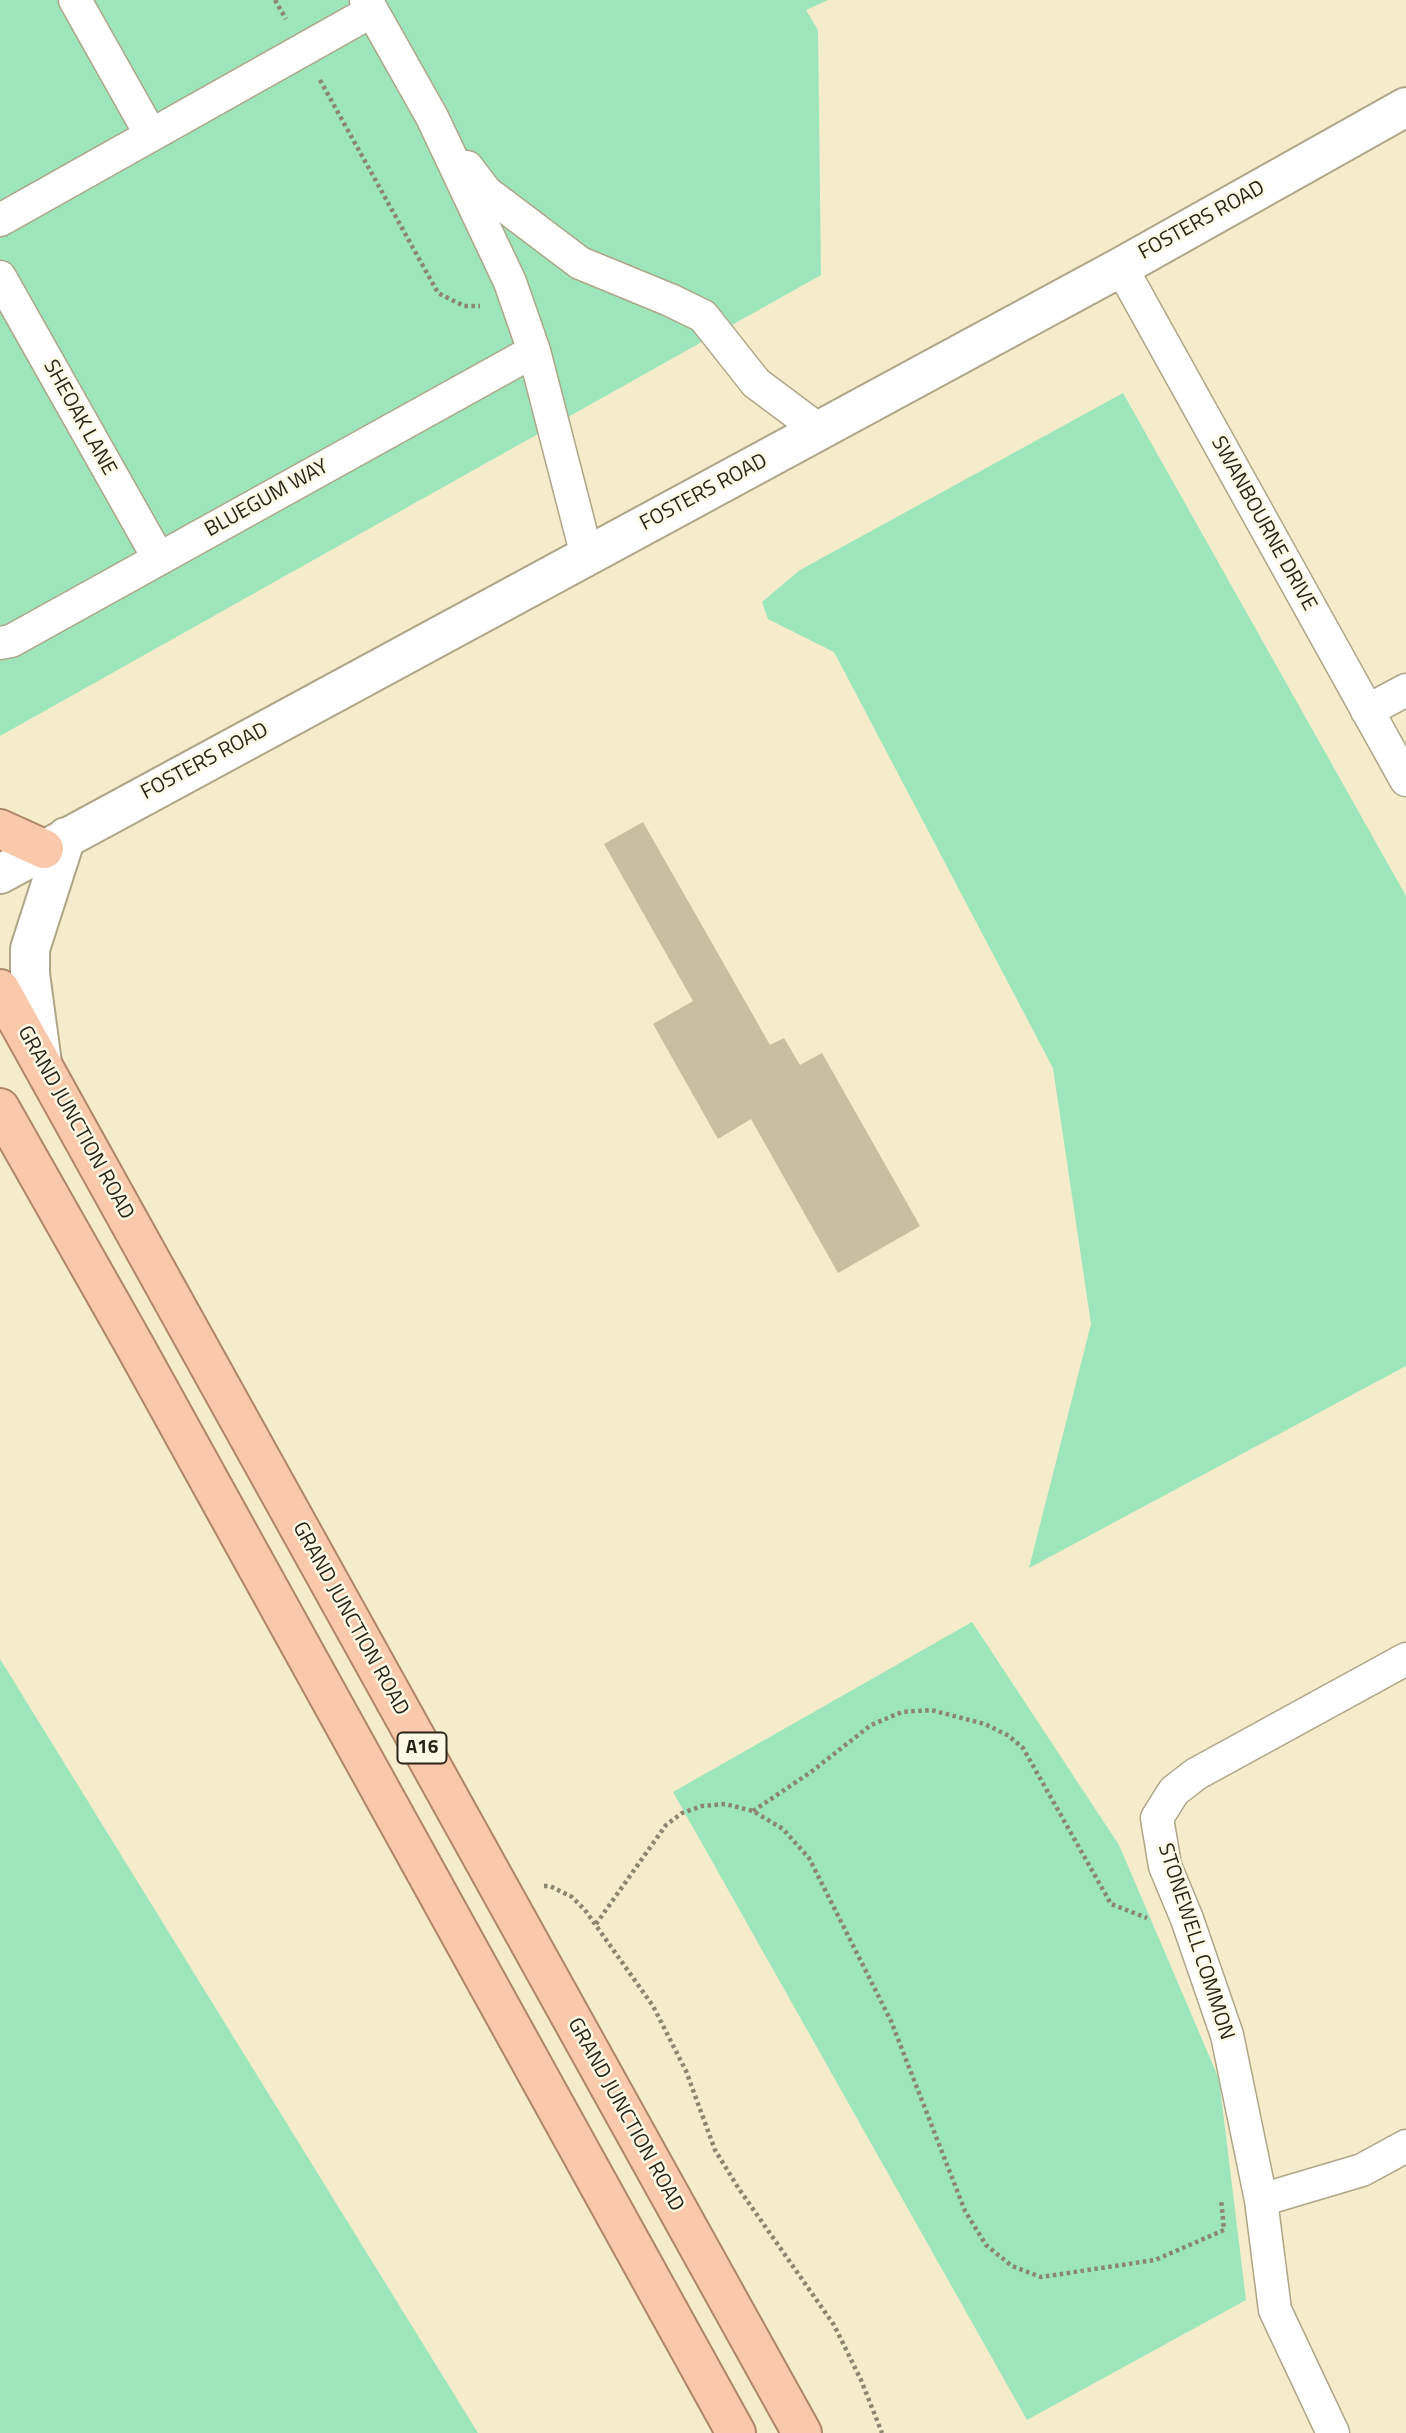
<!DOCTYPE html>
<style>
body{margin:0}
canvas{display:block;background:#f4ecca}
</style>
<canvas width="1406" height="2433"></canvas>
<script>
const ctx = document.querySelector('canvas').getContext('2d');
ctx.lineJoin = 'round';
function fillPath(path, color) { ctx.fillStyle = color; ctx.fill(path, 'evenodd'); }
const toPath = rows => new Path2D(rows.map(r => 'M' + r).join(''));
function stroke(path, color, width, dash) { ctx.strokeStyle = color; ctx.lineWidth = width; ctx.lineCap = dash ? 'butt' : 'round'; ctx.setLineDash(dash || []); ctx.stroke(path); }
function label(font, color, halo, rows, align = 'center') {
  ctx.font = font + ' "Titillium Web",sans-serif'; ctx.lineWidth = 5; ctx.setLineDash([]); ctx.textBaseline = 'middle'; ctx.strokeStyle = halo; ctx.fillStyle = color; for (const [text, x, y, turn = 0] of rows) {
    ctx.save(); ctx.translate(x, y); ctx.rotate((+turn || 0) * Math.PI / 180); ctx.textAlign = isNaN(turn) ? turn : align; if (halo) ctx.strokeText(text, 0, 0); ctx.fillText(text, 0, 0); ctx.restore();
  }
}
fillPath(toPath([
 [0,0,828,0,806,10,818,30,821,275,0,736],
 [1123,393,1406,896,1406,1366,1029,1568,1091,1324,1053,1068,834,652,768,619,762,602,800,570],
 [972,1622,1119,1845,1219,2079,1246,2300,1027,2420,673,1792],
 [0,1659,478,2433,0,2433]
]), '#9de6bc');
fillPath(toPath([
 [643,822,770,1045,784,1038,800,1065,822,1053,920,1226,838,1273,751,1119,718,1139,653,1024,693,1001,604,844]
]), '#c7bf9f');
const minor = toPath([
 [75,0,151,135],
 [366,0,432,117,510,282,534,351,587,556],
 [467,167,486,192,580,263,670,300,703,316,756,383,819,430],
 [0,220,372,11],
 [1121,267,1406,780],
 [0,277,159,559],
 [0,643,11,641,534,351],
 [1367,711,1406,690],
 [1261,2200,1362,2170,1406,2146],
 [1333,2433,1275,2310,1261,2200,1227,2035,1187,1919,1165,1866,1157,1818,1174,1791,1196,1774,1406,1659]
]);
const secondary = toPath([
 [0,874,1121,267,1406,107],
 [42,1063,30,974,30,949,66,837]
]);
const trunk = toPath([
 [0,829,44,849],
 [0,989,802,2433],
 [0,1108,136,1348,736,2433]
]);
stroke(minor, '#aea686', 35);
stroke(secondary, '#aea686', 42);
stroke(trunk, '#b08669', 42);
stroke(toPath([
 [275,0,286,19],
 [320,80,438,293,464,306,480,306],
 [753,1811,811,1772,871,1725,902,1712,931,1710,985,1724,1009,1736,1023,1748,1111,1904,1147,1918],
 [544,1886,550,1886,572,1897,585,1910,653,2006,686,2071,715,2150,739,2189,834,2325,861,2380,882,2433],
 [596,1924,666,1825,682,1813,702,1806,725,1804,753,1811,783,1829,809,1858,891,2021,965,2211,986,2245,1012,2266,1041,2277,1155,2260,1224,2230,1221,2199]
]), '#8b866f', 4.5, [3.5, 3.5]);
stroke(minor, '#fff', 32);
stroke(secondary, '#fff', 38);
stroke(trunk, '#fac8aa', 38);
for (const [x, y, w] of [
 [422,1748,49]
]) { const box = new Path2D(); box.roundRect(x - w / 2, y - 15.5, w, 31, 5); ctx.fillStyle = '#fdf9e5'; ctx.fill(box); stroke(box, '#292519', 2); }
label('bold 19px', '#292519', null, [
 ["A16",422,1748]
]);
label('21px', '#292519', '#fdf9e5', [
 ["FOSTERS ROAD",1202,221,-29],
 ["SHEOAK LANE",79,418,61],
 ["FOSTERS ROAD",704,493,-28],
 ["BLUEGUM WAY",267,499,-29],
 ["SWANBOURNE DRIVE",1263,524,61],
 ["FOSTERS ROAD",205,762,-28],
 ["GRAND JUNCTION ROAD",75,1123,61],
 ["GRAND JUNCTION ROAD",350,1619,61],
 ["STONEWELL COMMON",1195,1942,72],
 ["GRAND JUNCTION ROAD",625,2115,61]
]);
</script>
